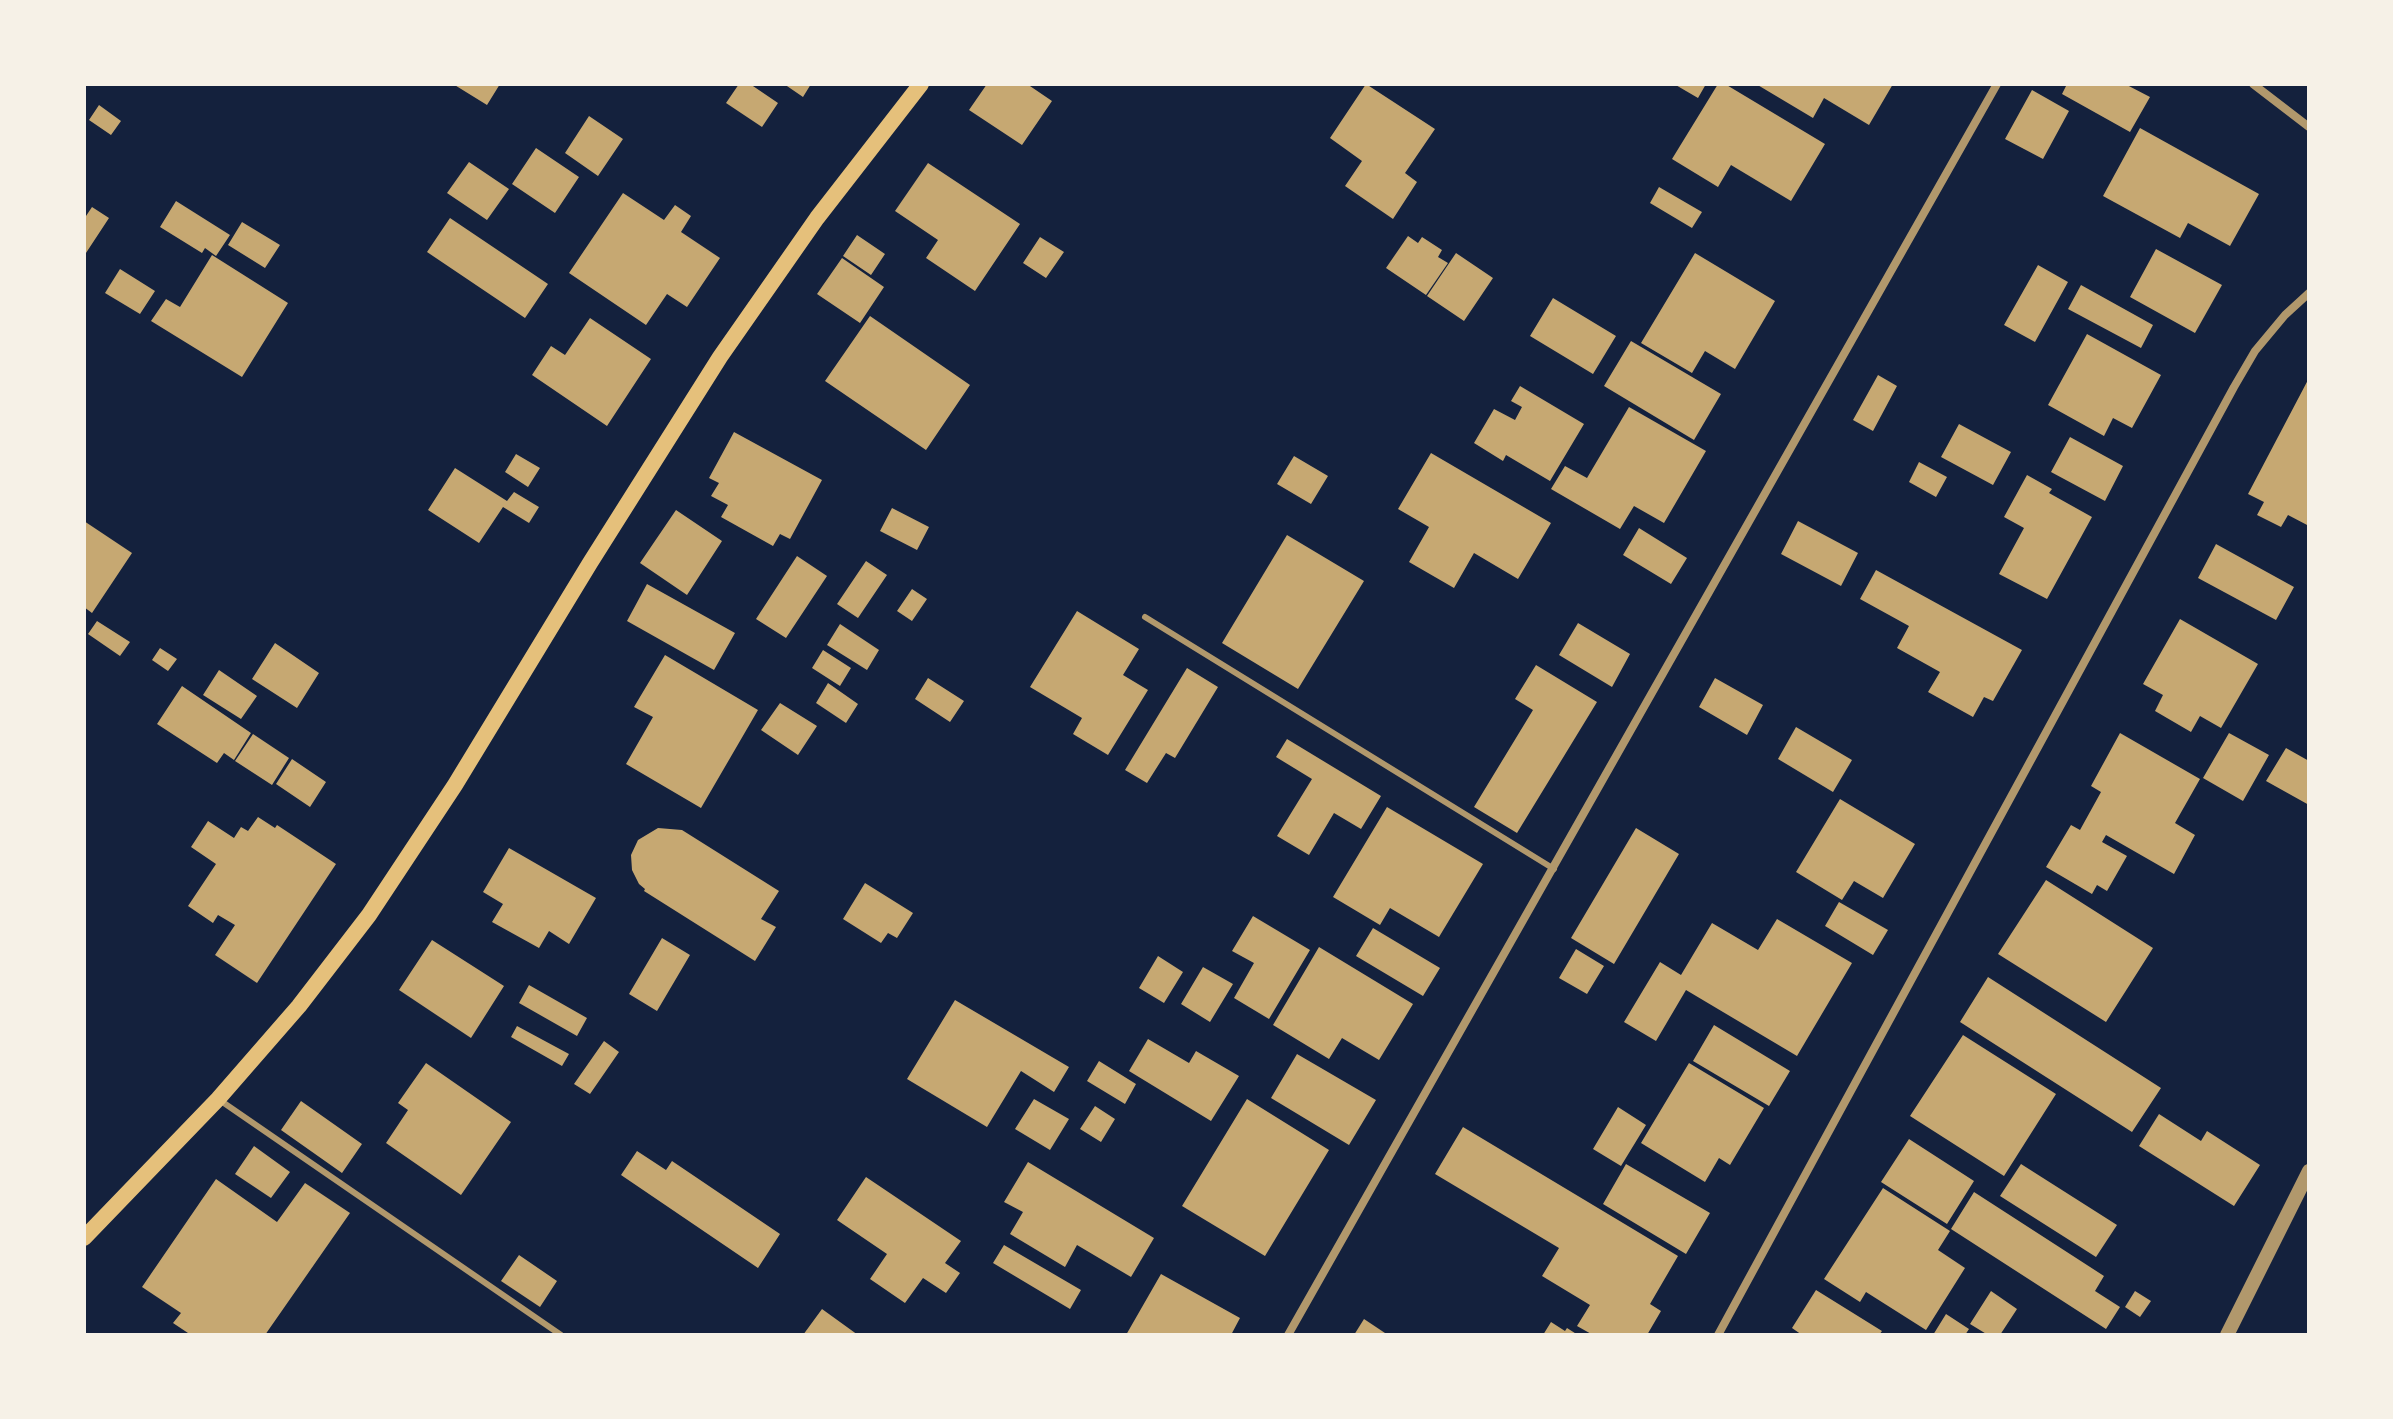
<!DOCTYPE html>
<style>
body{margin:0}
#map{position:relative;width:2393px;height:1419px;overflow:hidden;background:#14213d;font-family:Rubik,sans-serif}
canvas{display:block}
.frame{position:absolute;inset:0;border:86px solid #f6f1e7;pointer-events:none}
</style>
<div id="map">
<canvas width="2393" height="1419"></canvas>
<div class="frame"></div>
</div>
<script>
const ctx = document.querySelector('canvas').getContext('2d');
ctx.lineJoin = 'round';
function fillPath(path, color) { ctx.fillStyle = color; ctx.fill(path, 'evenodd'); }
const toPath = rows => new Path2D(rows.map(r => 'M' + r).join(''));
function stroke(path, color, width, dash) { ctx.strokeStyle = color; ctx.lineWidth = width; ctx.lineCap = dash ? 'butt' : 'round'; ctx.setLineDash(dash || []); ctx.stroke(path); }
fillPath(toPath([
 [453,84,500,84,487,105],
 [739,84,750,84,778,103,762,127,726,103],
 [784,84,811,84,803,97],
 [987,84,1027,84,1052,101,1022,145,969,110],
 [1366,84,1435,129,1405,173,1417,182,1393,219,1345,186,1362,161,1330,138],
 [1674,84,1706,84,1698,98],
 [1718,84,1725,84,1825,144,1791,201,1731,165,1718,187,1672,159],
 [1756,84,1893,84,1869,125,1824,98,1813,118],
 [2067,84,2125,84,2150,97,2130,132,2062,94],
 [2032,90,2069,111,2043,159,2005,139],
 [99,105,121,121,111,135,89,120],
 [589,116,623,139,598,176,565,153],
 [2140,128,2259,194,2230,246,2188,223,2180,238,2103,196],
 [536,148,579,177,555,213,512,184],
 [469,162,509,189,487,220,447,193],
 [928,163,1020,224,975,291,926,258,938,240,895,211],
 [1659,187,1702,212,1692,228,1650,203],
 [623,193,664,220,675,205,691,216,681,232,720,258,687,307,667,294,646,325,569,273],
 [176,201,230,235,216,256,205,248,202,253,160,227],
 [92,207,109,218,84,256,84,219],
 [450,218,548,284,525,318,427,252],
 [242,222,280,245,265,268,228,245],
 [857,235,885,254,871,275,843,256],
 [1408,236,1418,243,1422,237,1442,250,1438,257,1448,263,1426,295,1386,268],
 [1040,237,1064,252,1046,278,1023,263],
 [2156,249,2222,285,2195,333,2130,297],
 [1456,253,1493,278,1464,321,1427,296],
 [1695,253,1775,301,1735,369,1705,351,1692,373,1641,343],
 [212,255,288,303,242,377,151,321,166,299,180,307],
 [842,258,884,287,860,323,817,294],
 [2038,265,2068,282,2035,342,2004,325],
 [120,269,155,291,140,314,105,293],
 [2081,285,2153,325,2141,348,2068,309],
 [1553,298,1616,336,1593,374,1530,336],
 [870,316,970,385,926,450,825,381],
 [590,318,651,359,607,426,532,375,551,346,565,355],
 [2087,334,2161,375,2132,428,2113,418,2104,436,2048,405],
 [1631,341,1721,394,1694,440,1604,386],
 [1878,375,1897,386,1873,431,1853,420],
 [2309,378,2309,526,2288,515,2281,527,2257,515,2264,502,2248,494],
 [1520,386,1584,424,1550,481,1506,455,1503,461,1474,443,1494,409,1515,420,1522,407,1511,401],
 [1629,407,1706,451,1664,523,1634,506,1620,529,1551,489,1565,466,1587,478],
 [1959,424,2011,452,1993,485,1941,457],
 [734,432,822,480,790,539,780,534,773,546,721,517,728,505,711,496,719,483,709,478],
 [2070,437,2123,466,2105,501,2051,472],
 [1431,453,1551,523,1518,579,1474,553,1454,588,1409,562,1429,527,1398,509],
 [516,454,540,468,528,487,505,472],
 [1294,456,1328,476,1311,504,1277,484],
 [1919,462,1947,477,1936,497,1909,482],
 [455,468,507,501,514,492,539,507,529,523,503,507,479,543,428,510],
 [2027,475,2052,489,2049,493,2092,517,2047,599,1999,574,2024,528,2004,517],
 [892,508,929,527,917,550,880,531],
 [676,510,722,541,687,595,640,563],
 [84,521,132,553,92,613,84,607],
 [1798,521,1858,553,1841,586,1781,554],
 [1639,528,1687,558,1671,584,1623,555],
 [1287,535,1364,581,1298,689,1222,643],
 [2216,544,2294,587,2276,620,2198,578],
 [797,556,827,576,786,638,756,619],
 [866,561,887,575,858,618,837,604],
 [1876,570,2022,650,1993,701,1984,697,1973,717,1928,692,1940,672,1897,648,1909,626,1860,599],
 [647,584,735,633,714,670,627,621],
 [912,589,927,599,912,621,897,611],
 [1077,611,1139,649,1123,675,1148,690,1108,755,1073,734,1082,718,1030,687],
 [2180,619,2258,664,2221,728,2200,716,2191,732,2155,711,2163,695,2143,684],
 [97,621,130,642,120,656,88,634],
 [1578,623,1630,654,1612,687,1559,655],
 [840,624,879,650,867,670,827,645],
 [275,643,319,673,297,708,252,679],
 [160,648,177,659,168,671,152,660],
 [823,650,851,668,840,686,812,668],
 [665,655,758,710,701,808,626,764,653,717,634,707],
 [1536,665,1597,702,1517,833,1474,807,1533,710,1515,699],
 [1187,668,1218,687,1175,758,1166,753,1147,783,1125,770],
 [219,670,257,696,241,719,203,695],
 [928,678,964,701,950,722,915,699],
 [1715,678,1763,705,1747,735,1699,707],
 [828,683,858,704,846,723,816,703],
 [182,686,251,733,234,760,224,753,217,763,157,724],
 [780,703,817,726,798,755,761,730],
 [1796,727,1852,760,1833,792,1778,759],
 [2120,733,2200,779,2175,823,2195,835,2174,874,2106,835,2102,842,2127,856,2107,891,2097,885,2092,894,2046,867,2071,825,2080,830,2101,792,2091,786],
 [2229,733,2269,755,2243,801,2203,778],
 [253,734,289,758,272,785,235,761],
 [1287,739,1381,796,1361,829,1334,813,1309,855,1277,836,1312,779,1276,757],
 [2286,748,2309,761,2309,805,2266,781],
 [292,759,326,782,310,807,276,784],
 [1840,799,1915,844,1883,898,1854,881,1842,900,1796,872],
 [1387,807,1483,864,1439,937,1390,908,1380,925,1333,897],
 [258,817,275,828,277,825,336,864,257,983,215,955,235,925,218,915,213,923,188,906,216,864,191,847,208,821,234,838,241,827,248,831],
 [658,828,682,830,779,891,761,919,776,927,755,961,644,891,645,889,639,884,632,870,631,855,638,840],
 [1636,828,1679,854,1614,964,1571,938],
 [509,848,596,898,569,944,549,931,539,948,492,922,503,904,483,892],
 [2046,880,2153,948,2106,1022,1998,954],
 [865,883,913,913,897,938,888,933,881,943,843,919],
 [1839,902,1888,930,1873,955,1825,926],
 [1253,916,1310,950,1269,1019,1234,998,1254,963,1232,951],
 [1777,919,1852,963,1797,1056,1686,990,1656,1041,1624,1022,1660,962,1681,975,1712,923,1758,950],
 [1373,928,1440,968,1423,996,1356,956],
 [662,938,690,955,657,1011,629,994],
 [432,940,504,986,471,1038,399,990],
 [1319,947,1413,1004,1379,1060,1342,1038,1329,1059,1273,1025],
 [1576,949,1604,966,1587,994,1559,978],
 [1158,956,1183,972,1164,1003,1139,988],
 [1203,967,1233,984,1210,1022,1181,1004],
 [1988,977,2161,1088,2132,1132,1960,1022],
 [529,985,587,1018,577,1036,519,1003],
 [955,1000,1069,1067,1054,1092,1021,1071,987,1127,907,1079],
 [1714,1025,1790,1071,1769,1106,1693,1061],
 [517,1026,569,1054,562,1066,511,1037],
 [1963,1035,2056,1094,2004,1176,1910,1116],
 [1148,1039,1189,1063,1196,1051,1239,1076,1211,1121,1129,1071],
 [604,1041,619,1052,590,1094,574,1084],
 [1297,1054,1376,1100,1349,1145,1271,1098],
 [1099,1061,1136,1084,1125,1104,1087,1081],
 [426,1063,511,1122,461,1195,386,1143,408,1110,398,1103],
 [1689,1063,1764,1108,1730,1165,1719,1158,1705,1182,1641,1143],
 [1034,1099,1069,1119,1050,1150,1015,1129],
 [1247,1099,1329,1150,1265,1256,1182,1206],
 [301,1101,362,1144,342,1173,281,1130],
 [1095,1106,1115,1119,1101,1142,1080,1129],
 [1618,1107,1646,1125,1621,1166,1593,1149],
 [2159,1114,2201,1141,2207,1131,2260,1165,2234,1206,2139,1146],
 [1463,1127,1678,1256,1650,1304,1661,1311,1647,1335,1593,1335,1577,1326,1590,1305,1542,1276,1559,1248,1435,1174],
 [1909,1139,1974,1181,1947,1224,1881,1182],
 [254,1146,290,1172,271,1198,235,1174],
 [637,1151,666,1170,672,1161,780,1234,758,1268,621,1175],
 [1028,1162,1154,1238,1131,1277,1077,1245,1065,1267,1010,1234,1023,1212,1004,1202],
 [1626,1164,1710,1213,1686,1254,1603,1204],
 [2021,1164,2117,1225,2096,1257,2000,1196],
 [866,1177,961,1241,945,1263,960,1273,946,1293,923,1278,905,1303,870,1279,887,1254,837,1220],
 [216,1179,277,1222,305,1183,350,1213,265,1335,191,1335,173,1323,181,1313,142,1287],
 [1883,1188,1950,1231,1938,1250,1965,1268,1926,1330,1866,1292,1860,1302,1824,1279],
 [1974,1192,2104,1276,2095,1291,2120,1307,2106,1329,1951,1229],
 [1004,1245,1081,1290,1070,1309,993,1263],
 [519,1255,557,1281,540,1307,501,1281],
 [1161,1274,1240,1318,1231,1335,1126,1335],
 [1816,1290,1882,1331,1879,1335,1802,1335,1792,1328],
 [1991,1291,2017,1309,2000,1335,1988,1335,1970,1324],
 [2135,1291,2151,1301,2140,1317,2125,1307],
 [822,1309,858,1335,803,1335],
 [1946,1314,1969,1329,1965,1335,1933,1335],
 [1364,1319,1388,1335,1354,1335],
 [1551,1322,1565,1331,1567,1328,1578,1335,1543,1335]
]), '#c6a872');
stroke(toPath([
 [1145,617,1554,869],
 [221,1101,561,1335]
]), '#b1986c', 6);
stroke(toPath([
 [2253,84,2309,127],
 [1288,1335,1997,84],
 [1718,1335,2234,387,2255,351,2285,315,2309,293]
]), '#b1986c', 8);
stroke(toPath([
 [2227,1335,2309,1171]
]), '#b1986c', 14);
stroke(toPath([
 [84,1238,218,1099,299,1006,369,915,455,785,590,563,720,357,817,218,921,84]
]), '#e5c07b', 16);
</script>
